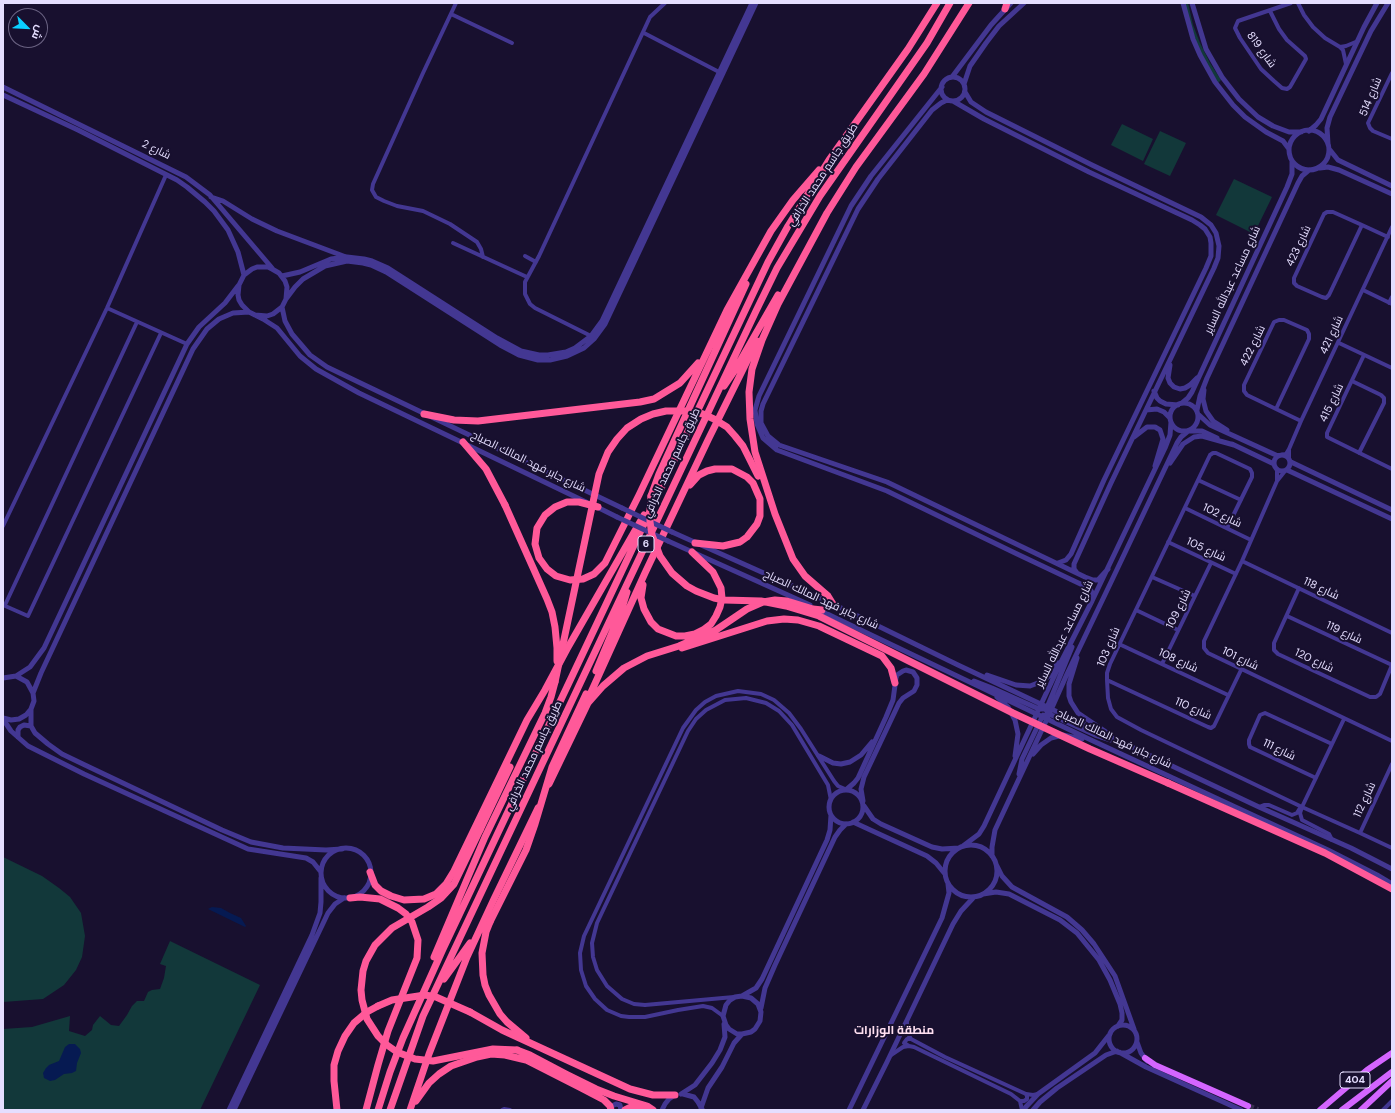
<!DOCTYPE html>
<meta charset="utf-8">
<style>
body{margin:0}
#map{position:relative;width:1395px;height:1113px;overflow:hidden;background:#18102f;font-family:"DM Sans",Cairo,sans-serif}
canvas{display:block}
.frame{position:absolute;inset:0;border:4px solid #e5deff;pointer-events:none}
.north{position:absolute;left:8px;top:8px;width:40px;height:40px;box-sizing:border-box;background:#18102f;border:1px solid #6a6282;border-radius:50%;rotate:114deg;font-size:11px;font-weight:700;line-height:16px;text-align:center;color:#e5deff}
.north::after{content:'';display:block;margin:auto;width:14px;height:18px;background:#0acfff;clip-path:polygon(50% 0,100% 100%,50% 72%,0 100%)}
</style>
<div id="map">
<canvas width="1395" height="1113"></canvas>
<div class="frame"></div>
<div class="north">ش</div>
</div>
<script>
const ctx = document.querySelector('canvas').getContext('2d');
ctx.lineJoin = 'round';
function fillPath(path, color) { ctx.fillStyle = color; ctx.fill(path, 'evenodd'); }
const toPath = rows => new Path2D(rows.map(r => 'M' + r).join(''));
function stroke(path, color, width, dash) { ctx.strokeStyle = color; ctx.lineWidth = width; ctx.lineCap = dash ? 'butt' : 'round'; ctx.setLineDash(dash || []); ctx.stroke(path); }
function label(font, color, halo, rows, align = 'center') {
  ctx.font = font + ' "DM Sans",Cairo,sans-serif'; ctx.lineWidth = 4; ctx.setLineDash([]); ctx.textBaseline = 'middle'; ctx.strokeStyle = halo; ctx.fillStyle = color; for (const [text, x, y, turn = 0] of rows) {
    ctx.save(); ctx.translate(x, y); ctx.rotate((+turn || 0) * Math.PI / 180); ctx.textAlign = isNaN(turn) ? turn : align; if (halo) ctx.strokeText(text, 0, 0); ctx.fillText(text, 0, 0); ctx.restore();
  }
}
fillPath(toPath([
 [1184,3,1188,3,1193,25,1200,43,1210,63,1221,80,1218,83,1200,54],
 [1122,124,1153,139,1143,161,1111,145],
 [1160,131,1186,143,1170,176,1144,164],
 [1234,179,1272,197,1254,234,1216,215],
 [3,857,42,876,59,888,70,897,81,913,85,936,82,957,76,970,64,985,43,999,3,1002],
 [170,941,260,985,200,1110,3,1110,3,1029,32,1027,70,1016,69,1031,85,1036,92,1030,93,1025,100,1016,111,1025,119,1026,127,1015,132,1006,137,1001,144,1001,148,992,152,990,160,989,164,978,166,966,160,964]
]), '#12383a');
fillPath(toPath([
 [212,907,221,908,230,913,241,918,246,926,245,927,208,909],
 [69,1044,75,1044,80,1049,81,1053,77,1063,76,1071,72,1073,64,1074,55,1080,50,1081,44,1078,43,1073,46,1068,49,1065,59,1061,65,1047]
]), '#061a52');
stroke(toPath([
 [1248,1106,1258,1110]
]), '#372f4e', 6, [6, 3]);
stroke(toPath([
 [456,3,423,73,373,184,372,190,376,197,384,201,397,206,423,211,450,224,477,242,481,249,483,257],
 [1298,3,1304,15,1313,27,1325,38,1340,47,1343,50,1346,64],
 [1270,11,1279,29,1287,40,1305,56,1306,59,1290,87,1287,89,1282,88,1274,81,1261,69,1240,38,1235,28,1238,21,1291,3],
 [451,14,512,43],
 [644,33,721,73],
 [1340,47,1346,46,1358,41],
 [1392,73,1368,123,1370,128,1373,131,1392,139],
 [1362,225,1329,295,1326,298,1322,297,1297,286,1294,283,1294,278,1324,214,1327,212,1333,212,1362,225,1388,237],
 [453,243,527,277],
 [525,256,536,262],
 [1363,290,1392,304],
 [1389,303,1392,297],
 [107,308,187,344],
 [591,336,535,308,530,304,525,294,525,282,539,256,650,17,665,3],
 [1339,343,1392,368],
 [1364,355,1327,433,1327,437,1392,469],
 [1352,381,1381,395,1384,398,1384,403,1359,453],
 [1276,409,1309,339,1309,334,1307,330,1284,320,1279,320,1274,322,1244,385,1244,391,1247,395,1276,409,1301,421],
 [1289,450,1289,459],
 [1281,455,1286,454,1289,449,1301,421,1392,227],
 [1277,469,1277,481],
 [1285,471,1277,481,1242,561,1204,641,1204,648,1208,653,1392,741],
 [1198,480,1241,500],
 [1185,508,1251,540],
 [3,526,107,308,166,175],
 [1227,528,1252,477,1252,473,1250,469,1216,453,1213,453,1210,455,1110,664,1107,673,1107,680,1108,698,1111,709,1117,717,1141,730,1302,807,1344,719],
 [1168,542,1236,574],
 [1242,561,1392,633],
 [1152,577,1195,596],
 [1299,588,1274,643,1274,650,1278,654,1370,697,1376,697,1380,694,1392,665],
 [3,605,28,616,161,333],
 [5,605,137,322],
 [1136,610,1178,630],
 [1287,616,1392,665],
 [1119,644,1228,695],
 [1162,664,1211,563],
 [1107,680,1208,727,1211,728,1214,726,1241,670],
 [1392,764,1360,833,1392,848],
 [1316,778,1250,747,1249,744,1249,740,1260,715,1265,713,1332,744],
 [1259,807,1264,805,1269,805,1292,815,1297,813,1300,808,1302,807],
 [1302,807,1360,833],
 [1302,807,1300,813,1302,820,1329,834,1332,840],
 [734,997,645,1005,634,1004,622,999,607,986,597,970,593,957,592,943,597,923,688,731,696,719,706,710,725,700,746,698,766,703,779,711,792,725,828,785,831,800],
 [723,1016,712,1008,703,1006,678,1010,645,1017,629,1017,621,1016,607,1010,595,999,586,986,581,970,580,953,584,936,683,728,696,710,705,702,716,696,738,691,761,694,774,700,789,713,801,729,834,781,838,786,845,789],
 [907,1021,907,1032,911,1039,945,1057,1026,1094,1033,1095,1038,1094],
 [909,1046,904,1043,907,1039,911,1039],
 [891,1055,903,1047,909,1046,914,1047,1011,1094,1020,1101,1022,1110],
 [1020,1101,1024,1101,1027,1099,1027,1096,1026,1094],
 [502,1110,504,1109,510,1110],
 [1383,1110,1392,1101]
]), '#433792', 4);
stroke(toPath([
 [1183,3,1193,39,1200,55,1215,82,1233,105,1245,117,1266,132,1283,141,1289,149],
 [1192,3,1206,49,1222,77,1239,99,1258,117,1273,126,1289,132,1301,132],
 '941 89a12 12 0 1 1 24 0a12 12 0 1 1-24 0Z',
 [952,77,991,25,1011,3],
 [964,84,970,66,986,43,999,26,1024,3],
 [3,87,186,177,210,195,272,268],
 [942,87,871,176,851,206,759,396,755,410,757,424,763,438,777,450,887,491,1015,553,1089,588,1093,594,1092,601],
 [965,92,971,102,986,112,1092,165,1201,217,1211,225,1216,233,1219,246,1218,258,1214,268,1111,483,1074,564,1074,569,1077,573],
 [3,95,78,130,177,180,187,187,205,202,214,211,228,230,238,252,244,275],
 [947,100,941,103,932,110,878,179,858,209,763,404,761,411,761,423,768,436,779,445,887,482,1085,577,1093,580,1098,580,1108,569],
 [953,101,984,119,1089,172,1192,220,1200,225,1205,229,1210,237,1211,243,1211,256,1206,268,1104,480,1071,554,1066,560,1058,563],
 '1289 150a20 20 0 1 1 40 0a20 20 0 1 1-40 0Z',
 [1309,131,1316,125,1321,119,1364,27,1377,3],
 [1328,144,1327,128,1330,117,1371,31,1388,3],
 [1330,150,1338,160,1392,186],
 [1320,168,1328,167,1339,170,1392,194],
 [211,197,223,201,252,219,277,231,346,257],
 [282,276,300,272,331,259,347,257,364,259,372,261,388,268,497,338,521,351,539,355,548,355,566,352,575,348,591,336,602,321,752,3],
 [286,299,295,287,303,279,325,266,347,261,363,263,371,265,386,272,500,345,519,355,538,360,550,360,567,356,584,348,594,339,605,324,756,3],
 [282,307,285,321,292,334,310,355,327,367,622,508],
 [255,315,267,316,273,314,282,307,286,299,287,287,285,281,279,273,272,269,268,267,257,267,252,269,244,275,239,285,238,295,239,300,242,305,249,312,263,319,277,328,300,356,316,369,359,393,586,502],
 [1170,365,1168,378,1170,383,1174,387,1180,389,1185,388,1190,385,1197,378],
 [1204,390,1203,399,1206,411,1213,421,1227,430],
 [1154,391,1157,398,1160,401,1166,404,1178,405],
 '1170 417a14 14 0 1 1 28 0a14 14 0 1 1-28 0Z',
 [1182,403,1188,398,1192,392,1287,187,1292,174,1292,161],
 [1146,410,1157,409,1164,412,1170,418],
 [1197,410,1200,396,1207,378,1298,183,1302,176,1309,170],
 [1199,415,1210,425,1278,456],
 [1190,431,1202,431,1217,438],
 [1134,437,1147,427,1155,427,1160,430,1163,439,1155,466],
 [1232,444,1274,464],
 '1274 463a8 8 0 1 1 16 0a8 8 0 1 1-16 0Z',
 [1291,462,1392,510],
 [1170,463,1183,444,1194,437,1202,436,1234,445],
 [1287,470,1392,519],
 [595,506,617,517],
 [672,532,833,604,958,665,1259,807,1351,848,1392,869],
 [668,541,810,605],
 [819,610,1091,740,1328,850,1377,875,1392,884],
 [1077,658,1069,684,1069,696,1071,702,1078,713,1109,734],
 [987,675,1016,685,1030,686,1043,681,1049,676,1058,663],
 [16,676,30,667,44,648,187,344,199,327,225,303,238,286],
 [3,678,16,676,27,682,33,693,34,701,31,709,26,715,19,719,11,720,3,718],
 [974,681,992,688,1039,709,1051,709],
 [33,693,41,673,193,349,207,329,219,319,233,313,249,312],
 [997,697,1008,707,1015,720,1018,734,1015,756],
 [31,709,31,726,35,733,48,744,62,754,87,766,222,830,251,842,283,848,326,850,342,849],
 [1046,710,1072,647],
 [1047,713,1095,735,1111,740],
 [3,719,11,731,28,746,84,774,248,849,306,858,313,862,321,872],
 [18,737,18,730,20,727,24,725,31,726],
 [1033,754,1041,745,1051,738,1063,735,1082,739],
 [819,756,833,763,841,764,850,762,861,755,872,742],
 [1019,774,1022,759,1043,715],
 [847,789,854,783,858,778,886,717,893,700,896,678,897,675,903,671,906,670,913,672,917,678,917,685,914,691,903,698,899,703,864,777,861,789,863,801],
 '829 807a17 17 0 1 1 34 0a17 17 0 1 1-34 0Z',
 [864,806,873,819,881,824,932,847,942,849,959,848],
 [853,822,927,856,936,863,945,874],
 '945 871a26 26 0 1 1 52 0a26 26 0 1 1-52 0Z',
 [963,846,979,834,984,826,1059,666,1092,601,1165,448,1170,435,1171,422],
 '321 873a25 25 0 1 1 50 0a25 25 0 1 1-50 0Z',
 [992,856,992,847,995,830,1047,719,1067,674,1112,580,1177,443,1181,437,1187,432],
 [996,864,1002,876,1012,887,1067,917,1082,930,1094,944,1115,976,1134,1029],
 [983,894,996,892,1009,894,1060,920,1077,933,1099,960,1110,980,1120,1004,1122,1013,1122,1020,1118,1026],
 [742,996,756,988,762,979,827,840,830,830,831,815],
 [761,1008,765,988,775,965,835,837,840,830,846,824],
 '1109 1039a14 14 0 1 1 28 0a14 14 0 1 1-28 0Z',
 [1137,1042,1141,1053,1147,1061],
 [1119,1052,1146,1067,1241,1110],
 [681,1094,695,1085,712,1063,720,1050,725,1037,724,1024],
 [683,1094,694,1097,698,1102,702,1109],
 [701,1108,708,1088,722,1067,734,1043,742,1034,751,1032,755,1029,760,1021,761,1012,758,1004,751,998,742,996,735,997,730,1000,726,1005,723,1016,726,1025,729,1029,737,1034,742,1034],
 [229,1110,312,935,320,913,321,902,321,878],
 [234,1110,328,913,335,904,344,898],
 [611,1110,612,1106,616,1104,620,1105,621,1110],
 [662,1110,665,1104,669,1099,675,1095],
 [849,1110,942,918,949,893,948,884],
 [863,1110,887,1062,953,924,961,911,974,897],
 [1023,1110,1038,1094,1095,1053,1110,1034],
 [1033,1110,1040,1102,1057,1088,1106,1055,1117,1051]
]), '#433792', 5);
stroke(toPath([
 [1145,1058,1155,1065,1248,1106],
 [1320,1110,1367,1070,1392,1053],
 [1342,1110,1392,1072],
 [1361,1110,1392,1081]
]), '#d465ff', 6);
stroke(toPath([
 [1005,9,1007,3],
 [724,386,735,370,778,295],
 [424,414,454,420,478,421,640,402,654,399,680,383,698,363],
 [463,442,486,469,505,505],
 [690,485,699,475,707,471,715,469,732,469,747,477,753,483,760,499,760,516,757,524,747,537,740,542,723,546,695,543],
 [651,496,659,474,746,284],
 [598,507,579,502,567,502,555,507,545,515,537,528,535,544,539,558,547,569,556,576,570,580,583,579,594,574,605,563,639,495,727,310,771,231,793,200,819,170],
 [643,585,641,598,644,609,651,622,658,629,676,636,685,636,695,634,703,630,711,624,716,616,720,607,722,598,721,588,713,572,692,552],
 [833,604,828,596,805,576,793,559,775,514,755,452,750,419,749,392,752,369,762,340,778,304,827,213,856,167,924,74,969,3],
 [682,648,767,621,784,619,798,620,819,626,882,656,891,668,895,683],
 [596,671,621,611,627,592],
 [588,699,645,573,708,440,757,341],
 [1168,783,1325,853,1392,889],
 [549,784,588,703,603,686,624,668,647,656,679,646,716,630,747,609,763,602,775,600,787,601,813,609,822,610],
 [480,830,510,767],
 [370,872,375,885,381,891,391,896,404,900,424,899,436,894,446,884,454,871,527,720,545,690,567,649,644,515],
 [350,898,360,897,380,899,398,908,406,914,412,922,418,940,417,958,388,1031,378,1065,366,1110],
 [490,922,486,932,482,953,483,975,485,985,489,995,500,1014,507,1022,526,1038],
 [434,957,485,837,545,713,551,697,555,682],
 [444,979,470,943],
 [470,1012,502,1030,630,1089,653,1095,675,1095],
 [517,1050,530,1055,566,1074,596,1089,614,1096,647,1106,653,1110],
 [416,1101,429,1083,439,1074,451,1066,477,1057,491,1054,505,1055,526,1060,581,1088,604,1100,610,1106,611,1110],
 [337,1110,334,1081,334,1065,338,1051,345,1036,354,1023,367,1012,378,1006],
 [378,1110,390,1072,403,1038,443,949,768,262,788,226,829,160,908,49,937,3],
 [390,1110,423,1016,756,311,777,268,820,196,927,43,950,3],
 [410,1110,429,1054,467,957,494,899,538,808],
 [625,1110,631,1107,642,1106]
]), '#ff5999', 7);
stroke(toPath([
 [622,508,672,532],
 [617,517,668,541]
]), '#433792', 5);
stroke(toPath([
 [651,496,650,509,650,522,652,535,660,556,672,573,687,586,696,591,714,598,724,600,761,601,786,606,819,616,1013,713,1090,749,1168,783],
 [505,505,547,599,552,612,555,627,557,648,557,661],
 [555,682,599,474,608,452,617,439,627,428,641,419,653,414,666,411,691,411,703,414,714,419,727,427,735,436,743,446,758,476],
 [480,830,454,884,441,898,428,907,392,928,375,945,366,961,363,971,361,990,362,1000,367,1019,378,1036,387,1045,397,1052,415,1059,433,1061,493,1049,517,1050],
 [490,922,526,850,535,824,552,767,586,694],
 [378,1006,392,1000,425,995,436,997,470,1012]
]), '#ff5999', 7);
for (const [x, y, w] of [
 [646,544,16],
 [1355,1080,30]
]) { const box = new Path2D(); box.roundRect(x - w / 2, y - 8, w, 16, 3); ctx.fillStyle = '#18102f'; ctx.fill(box); stroke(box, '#e5deff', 1); }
label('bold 10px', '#e5deff', null, [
 ["6",646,544],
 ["404",1355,1080]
]);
label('11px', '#e5deff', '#18102f', [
 ["شارع 819",1261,50,54],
 ["شارع 514",1371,97,-67],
 ["شارع 2",156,150,26],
 ["طريق جاسم محمد الخرافي",823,175,-57],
 ["شارع 423",1299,246,-65],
 ["شارع مساعد عبدالله الساير",1233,280,-65],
 ["شارع 421",1332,335,-65],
 ["شارع 422",1253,346,-64],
 ["شارع 415",1332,403,-64],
 ["شارع جابر فهد المالك الصباح",528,462,26],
 ["طريق جاسم محمد الخرافي",672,463,-65],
 ["شارع 102",1222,516,25],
 ["شارع 105",1206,550,25],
 ["شارع 118",1321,589,25],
 ["شارع جابر فهد المالك الصباح",821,600,25],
 ["شارع 109",1179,609,-64],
 ["شارع 119",1344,633,25],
 ["شارع مساعد عبدالله الساير",1065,634,-64],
 ["شارع 103",1109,647,-67],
 ["شارع 101",1240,659,26],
 ["شارع 108",1178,661,25],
 ["شارع 120",1314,661,25],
 ["شارع 110",1193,709,24],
 ["شارع جابر فهد المالك الصباح",1114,739,25],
 ["شارع 111",1279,750,26],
 ["طريق جاسم محمد الخرافي",534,756,-65],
 ["شارع 112",1365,800,-65]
]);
label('bold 12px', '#ffe0f1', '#18102f', [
 ["منطقة الوزارات",894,1031]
]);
</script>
